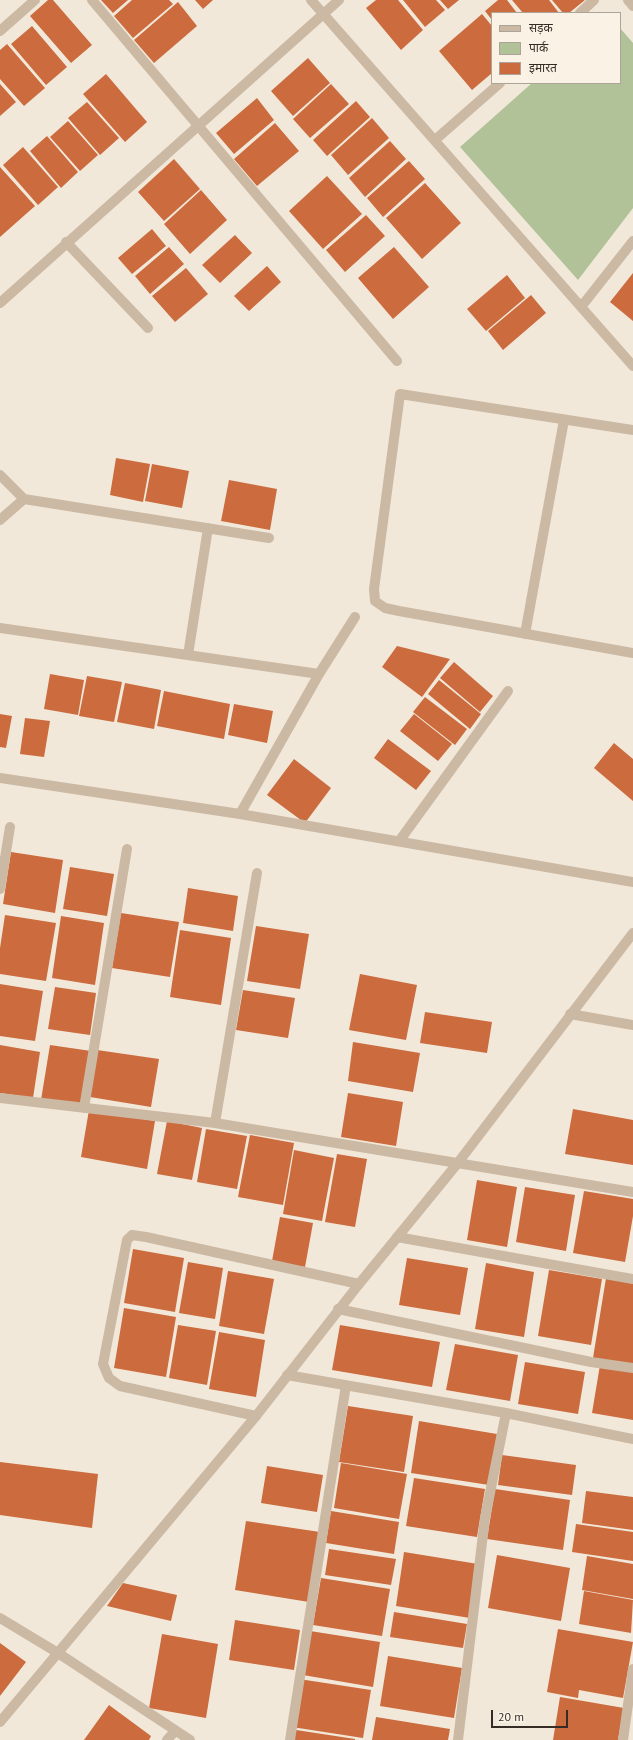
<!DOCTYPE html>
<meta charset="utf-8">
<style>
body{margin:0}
#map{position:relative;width:633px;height:1740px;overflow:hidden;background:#f2e8d9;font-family:"PT Sans","Noto Sans Devanagari",sans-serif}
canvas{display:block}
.legend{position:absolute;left:491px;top:12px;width:130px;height:72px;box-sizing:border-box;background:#faf2e5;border:1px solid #aca399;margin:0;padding:5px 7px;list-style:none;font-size:12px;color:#362c26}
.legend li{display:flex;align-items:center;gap:8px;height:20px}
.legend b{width:20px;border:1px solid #aca399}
.scale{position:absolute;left:491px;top:1710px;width:77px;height:18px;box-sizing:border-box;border:2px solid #362c26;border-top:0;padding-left:5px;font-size:12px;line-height:14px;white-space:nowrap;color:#362c26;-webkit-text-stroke:3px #faf2e5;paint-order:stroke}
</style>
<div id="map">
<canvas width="633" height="1740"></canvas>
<ul class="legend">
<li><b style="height:5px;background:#cbb9a4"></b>सड़क</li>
<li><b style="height:11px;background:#b1c298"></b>पार्क</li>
<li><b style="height:11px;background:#cb6b3e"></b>इमारत</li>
</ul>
<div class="scale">20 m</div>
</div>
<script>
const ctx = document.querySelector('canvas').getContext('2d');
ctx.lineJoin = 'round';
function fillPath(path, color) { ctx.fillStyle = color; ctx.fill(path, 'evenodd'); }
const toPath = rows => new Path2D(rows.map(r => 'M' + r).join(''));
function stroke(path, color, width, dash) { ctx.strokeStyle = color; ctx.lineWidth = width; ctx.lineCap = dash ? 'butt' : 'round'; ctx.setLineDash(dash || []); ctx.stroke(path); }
fillPath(toPath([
 [620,28,633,43,633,208,578,280,460,147,532,83,620,83]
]), '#b1c298');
fillPath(toPath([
 [48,0,53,0,92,45,71,63,30,16],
 [101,0,128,0,113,13],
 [132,0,169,0,173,4,133,38,114,16],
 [195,0,213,0,203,9],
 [376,0,398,0,423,30,401,50,366,8],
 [403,0,436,0,445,10,425,27],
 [440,0,459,0,448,9],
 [498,0,507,0,517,13,492,13,492,20,485,11],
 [512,0,549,0,559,13,523,13],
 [552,0,585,0,569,13,563,13],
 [178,2,197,26,154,63,134,40],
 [482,14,492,26,492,73,472,90,439,51],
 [32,26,67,67,46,85,11,44],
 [7,44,45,88,24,106,0,79,0,50],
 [308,58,330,83,293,116,271,91],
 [106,74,147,122,125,142,83,94],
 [0,84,16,102,0,116],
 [331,84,349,104,310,138,293,119],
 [257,98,274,120,234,154,216,133],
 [356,101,370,117,327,156,313,140],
 [87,102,119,138,100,155,68,118],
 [372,118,389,138,348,175,331,155],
 [68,121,98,155,80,171,50,137],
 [275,123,299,151,257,186,234,159],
 [47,136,78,172,61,188,30,151],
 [390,141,406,159,365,197,349,178],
 [23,147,58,187,38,205,3,165],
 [174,159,200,189,164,221,138,192],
 [409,161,425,179,383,217,367,198],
 [0,167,35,206,0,237],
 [327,176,362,214,323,249,289,211],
 [425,183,461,223,422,259,386,218],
 [201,190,227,220,190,254,164,224],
 [366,215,385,236,345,272,326,250],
 [152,229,166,246,132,274,118,258],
 [235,235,252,253,220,283,202,265],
 [169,247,184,264,150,294,135,276],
 [394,247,429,287,393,319,358,278],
 [267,266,281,282,249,311,234,296],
 [186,268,208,294,175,322,152,296],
 [633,273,633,321,610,302],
 [507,275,525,298,486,331,467,309],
 [531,295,546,313,503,350,488,331],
 [116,458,150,464,143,502,110,495],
 [152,464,189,471,182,508,145,501],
 [229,480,277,489,270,530,221,521],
 [397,646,450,659,422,697,382,667],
 [454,662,493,696,480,712,440,678],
 [50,674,84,680,78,715,44,709],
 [87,676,122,682,114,722,79,716],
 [439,680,481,714,470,729,428,694],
 [125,683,161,690,154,729,117,722],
 [164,691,230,704,224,739,157,726],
 [425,697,467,729,455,745,413,712],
 [234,704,273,711,267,743,228,735],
 [0,714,12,716,6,748,0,747],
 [414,714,452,744,438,761,400,731],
 [25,718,50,721,44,757,20,754],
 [388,739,431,771,416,790,374,758],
 [614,743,633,759,633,801,594,768],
 [294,759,331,788,305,823,267,795],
 [11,852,63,860,55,913,3,904],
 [70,867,114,874,107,916,63,909],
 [188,888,238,896,233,931,183,923],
 [121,913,179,922,170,977,112,968],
 [5,915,56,923,46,981,0,974,0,948],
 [61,916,104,923,95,985,52,978],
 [256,926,309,934,300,989,247,981],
 [180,930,231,938,221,1005,170,997],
 [360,974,417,985,406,1040,349,1030],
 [0,984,43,991,35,1041,0,1036],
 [55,987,96,993,90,1035,48,1029],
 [243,990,295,998,288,1038,236,1030],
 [425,1012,492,1022,487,1053,420,1043],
 [353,1042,420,1053,413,1092,348,1081],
 [0,1045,40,1052,33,1098,0,1093],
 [50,1045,91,1051,82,1106,41,1100],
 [97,1050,159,1059,151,1107,90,1097],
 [348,1093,403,1102,396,1146,341,1137],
 [573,1109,633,1120,633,1165,565,1154],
 [89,1110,155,1121,147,1169,81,1157],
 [167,1121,202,1128,192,1180,157,1174],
 [206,1129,247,1136,237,1189,197,1182],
 [250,1135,294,1143,283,1205,238,1197],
 [294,1150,334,1158,322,1221,283,1214],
 [337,1154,367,1159,355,1227,325,1222],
 [477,1180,517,1187,507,1247,467,1240],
 [525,1187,575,1195,566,1251,516,1242],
 [584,1191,633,1199,633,1216,625,1262,573,1253],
 [280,1217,313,1223,305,1267,272,1261],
 [133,1249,184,1258,175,1312,124,1303],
 [407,1258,468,1268,460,1315,399,1305],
 [188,1262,223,1268,215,1319,179,1313],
 [486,1263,534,1272,524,1337,475,1329],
 [549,1270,602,1279,591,1345,538,1336],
 [228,1271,274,1279,264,1334,219,1326],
 [606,1278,633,1282,633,1365,593,1358],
 [124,1308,176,1317,166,1377,114,1368],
 [178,1325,216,1331,207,1385,169,1378],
 [340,1325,440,1342,432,1387,332,1370],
 [219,1332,265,1340,256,1397,209,1389],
 [455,1344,518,1355,510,1401,446,1390],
 [525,1362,585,1372,578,1414,518,1404],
 [600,1365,633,1371,633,1420,592,1413],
 [348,1406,413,1416,404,1472,339,1462],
 [419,1421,497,1434,489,1485,411,1473],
 [502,1455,576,1465,572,1495,498,1485],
 [0,1462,98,1474,92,1528,0,1515],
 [341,1463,407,1474,399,1519,334,1508],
 [267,1466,323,1475,317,1512,261,1503],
 [414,1478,485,1489,477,1537,406,1526],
 [495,1489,570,1500,563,1550,487,1539],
 [586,1491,633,1497,633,1530,582,1523],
 [331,1511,399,1522,394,1554,326,1543],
 [246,1521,320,1532,309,1602,235,1590],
 [576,1524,633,1532,633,1561,572,1552],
 [329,1549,396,1559,391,1585,325,1575],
 [404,1552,478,1564,470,1618,396,1606],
 [497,1555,570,1568,561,1621,488,1608],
 [587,1556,633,1564,633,1599,582,1590],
 [321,1578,390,1589,382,1636,313,1625],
 [123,1583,177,1595,171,1621,107,1606],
 [584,1591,633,1600,631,1633,579,1624],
 [394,1612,467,1624,463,1648,390,1637],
 [235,1620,300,1630,294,1670,229,1660],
 [558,1629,633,1642,623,1698,579,1690,578,1698,547,1692],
 [310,1631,380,1642,373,1687,303,1675],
 [162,1634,218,1644,206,1718,149,1708],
 [0,1643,26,1662,0,1696],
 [388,1656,462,1668,454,1718,380,1706],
 [299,1679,371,1690,363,1738,292,1727],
 [560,1697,624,1708,618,1740,553,1740],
 [109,1705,151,1736,149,1740,84,1740],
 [376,1717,450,1729,448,1740,372,1740],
 [296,1730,355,1739,355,1740,294,1740]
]), '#cb6b3e');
stroke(toPath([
 [92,0,397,361],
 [311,0,633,366],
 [628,0,633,6],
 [580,13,594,0],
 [0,31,35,0],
 [435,140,500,83],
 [66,242,148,328],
 [0,303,339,0],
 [581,307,633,241],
 [633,430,400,394,374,589,375,601,385,608,399,611,633,653],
 [0,475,24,499,269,538],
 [0,520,24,499],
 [0,628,319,674],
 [525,634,564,420],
 [188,655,208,528],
 [0,778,240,814,633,882],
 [240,814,319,674,355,617],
 [400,840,508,691],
 [0,889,10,827],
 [570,1014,633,1025],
 [0,1098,215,1123,633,1192],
 [84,1108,127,849],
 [215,1123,257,873],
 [397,1237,633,1279],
 [338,1309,591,1362,633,1368],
 [287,1375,506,1413,633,1439],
 [256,1416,120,1386,109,1378,103,1364,127,1240,132,1235,146,1237,359,1284],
 [0,1618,58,1653,190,1740],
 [167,1740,175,1731],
 [290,1740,346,1385],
 [458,1740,485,1518,506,1413],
 [623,1740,633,1669]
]), '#cbb9a4', 10);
stroke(toPath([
 [0,1722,256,1416,359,1284,457,1164,633,933]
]), '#cbb9a4', 10);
</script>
